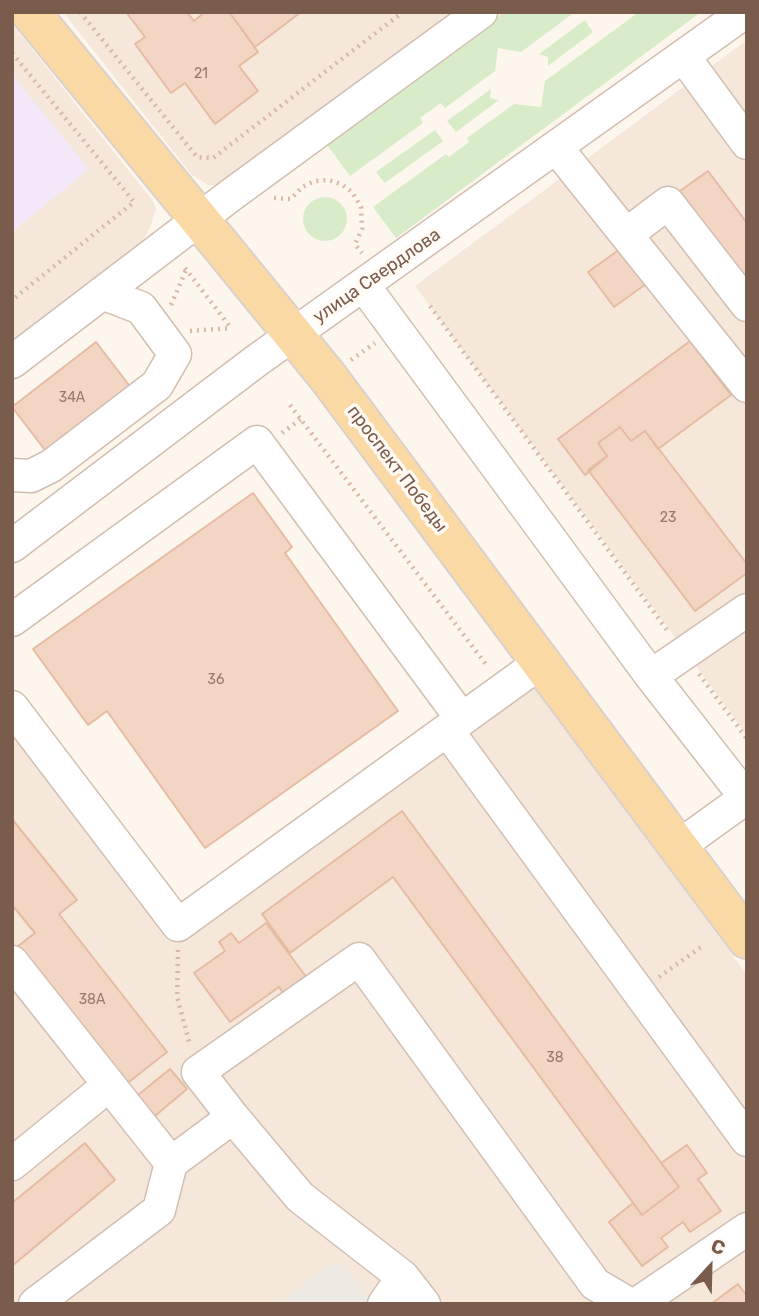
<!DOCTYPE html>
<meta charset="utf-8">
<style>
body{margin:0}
#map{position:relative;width:759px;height:1316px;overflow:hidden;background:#fdf6ec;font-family:Rubik,sans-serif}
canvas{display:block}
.frame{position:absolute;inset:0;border:14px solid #7a5c4d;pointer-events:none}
.north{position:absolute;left:675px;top:1232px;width:70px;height:70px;-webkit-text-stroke:5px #fffaf3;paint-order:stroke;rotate:22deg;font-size:19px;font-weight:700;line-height:28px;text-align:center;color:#7a5c4d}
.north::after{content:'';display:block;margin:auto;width:24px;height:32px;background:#7a5c4d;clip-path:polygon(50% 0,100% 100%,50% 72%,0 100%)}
</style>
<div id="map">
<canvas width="759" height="1316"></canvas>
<div class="frame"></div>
<div class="north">С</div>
</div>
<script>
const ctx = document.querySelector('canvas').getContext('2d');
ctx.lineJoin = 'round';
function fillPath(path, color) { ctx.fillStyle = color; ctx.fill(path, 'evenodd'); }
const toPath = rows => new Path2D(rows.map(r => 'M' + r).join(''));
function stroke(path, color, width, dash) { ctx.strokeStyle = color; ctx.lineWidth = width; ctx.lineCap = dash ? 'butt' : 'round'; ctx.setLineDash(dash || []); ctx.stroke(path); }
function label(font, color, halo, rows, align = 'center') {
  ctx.font = font + ' Rubik,sans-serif'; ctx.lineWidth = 7; ctx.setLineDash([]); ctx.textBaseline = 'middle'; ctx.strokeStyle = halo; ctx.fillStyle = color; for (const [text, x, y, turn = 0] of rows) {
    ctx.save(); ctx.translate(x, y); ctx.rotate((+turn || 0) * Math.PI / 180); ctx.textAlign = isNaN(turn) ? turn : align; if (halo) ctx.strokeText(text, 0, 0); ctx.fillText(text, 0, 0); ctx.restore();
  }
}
fillPath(toPath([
 [63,12,456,12,219,185,208,185,192,175],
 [12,24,153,201,156,209,151,225,139,248,12,347],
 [747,40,747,735,415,286],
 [532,684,747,975,747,1304,373,1304,337,1259,280,1304,12,1304,12,723,177,939]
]), '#f5e8da');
fillPath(toPath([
 [337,1259,373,1304,280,1304]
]), '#efe9e4');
fillPath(toPath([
 [12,75,89,169,12,232]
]), '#f3e8fa');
fillPath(toPath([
 [504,12,575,12,521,52,498,48,495,71,445,108,441,103,420,118,423,123,350,176,325,142],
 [639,12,701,12,396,238,373,207,446,154,449,157,469,142,467,138,514,104,541,107,545,81],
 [585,20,593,32,548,66,548,57,539,54],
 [491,89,490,98,499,100,456,132,447,121],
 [435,130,443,141,385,183,376,172],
 '303 219a22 22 0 1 1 44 0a22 22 0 1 1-44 0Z'
]), '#d8ecc9');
const building = toPath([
 [126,12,187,12,194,21,205,12,229,12,258,52,239,66,258,91,215,124,185,83,171,93,135,44,145,37,126,12],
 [229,12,301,12,255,47,229,12],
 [708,171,747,223,747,296,673,196,708,171],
 [620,249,646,284,614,307,588,272,620,249],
 [690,341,731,395,658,449,645,431,631,441,620,427,598,443,607,456,585,475,558,439,690,341],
 [96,342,132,389,48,454,12,407,96,342],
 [620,427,631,441,645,431,747,564,747,573,695,611,588,470,607,456,598,443,620,427],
 [253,493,292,547,285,553,398,711,205,848,107,711,88,725,33,649,253,493],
 [402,811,679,1187,642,1215,393,877,290,953,262,914,402,811],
 [12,819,77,900,59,914,167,1052,125,1085,17,947,35,933,12,905,12,819],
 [266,923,307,978,284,994,279,987,230,1022,194,973,225,951,219,942,231,933,239,943,266,923],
 [170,1069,187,1089,149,1121,132,1100,170,1069],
 [85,1143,115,1180,12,1266,12,1203,85,1143],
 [687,1145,707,1173,698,1179,721,1211,690,1232,683,1222,661,1238,668,1247,642,1266,609,1222,633,1203,642,1215,679,1187,661,1163,687,1145],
 [738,1284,747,1296,747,1304,711,1304,738,1284]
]);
fillPath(building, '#f3d5c3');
stroke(building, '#e6bba3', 2);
const minor = toPath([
 [684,57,747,143],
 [556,147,747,386],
 [627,234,668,203,747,305],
 [364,286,651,676,747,799],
 [12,362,231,195,481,12],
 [12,475,31,476,51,466,157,385,175,354,141,308,102,293],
 [12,546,256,361,745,12],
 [12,620,257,442,462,719],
 [651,676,747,610],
 [12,707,178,925,447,730,747,1140],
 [447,730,541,662],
 [679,846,747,797],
 [12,962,171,1163],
 [233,1117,300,1197,403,1277,424,1304],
 [12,1164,109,1085],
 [35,1304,159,1210,171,1163,233,1117,198,1072,359,959,595,1284,629,1304],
 [384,1304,403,1277],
 [637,1304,747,1229]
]);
const major = toPath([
 [30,12,328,377,747,939]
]);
stroke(minor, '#d1beb0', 35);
stroke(major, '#dad1cd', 42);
stroke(toPath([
 [80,12,197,157,213,158,403,12],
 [12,53,134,202,12,300],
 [274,198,291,199,302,187,315,181,328,180,341,184,352,192,361,207,362,229,355,244,362,253],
 [185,268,231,328],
 [171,305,186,270],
 [430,306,669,633],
 [190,331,231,328],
 [351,360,375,343],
 [290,405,488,667],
 [282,433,301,419],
 [699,674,747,739],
 [178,950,177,997,190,1045],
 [659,977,701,947]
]), '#d9b8a5', 4.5, [2, 5]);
stroke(minor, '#fff', 32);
stroke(major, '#fbd9a5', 38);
label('14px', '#987a6a', null, [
 ["21",201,74],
 ["34А",72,398],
 ["23",668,518],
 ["36",216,680],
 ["38А",92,1000],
 ["38",555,1058]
]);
label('18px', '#7a5c4d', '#fffaf3', [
 ["улица Свердлова",377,276,-35],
 ["проспект Победы",397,469,53]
]);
</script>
